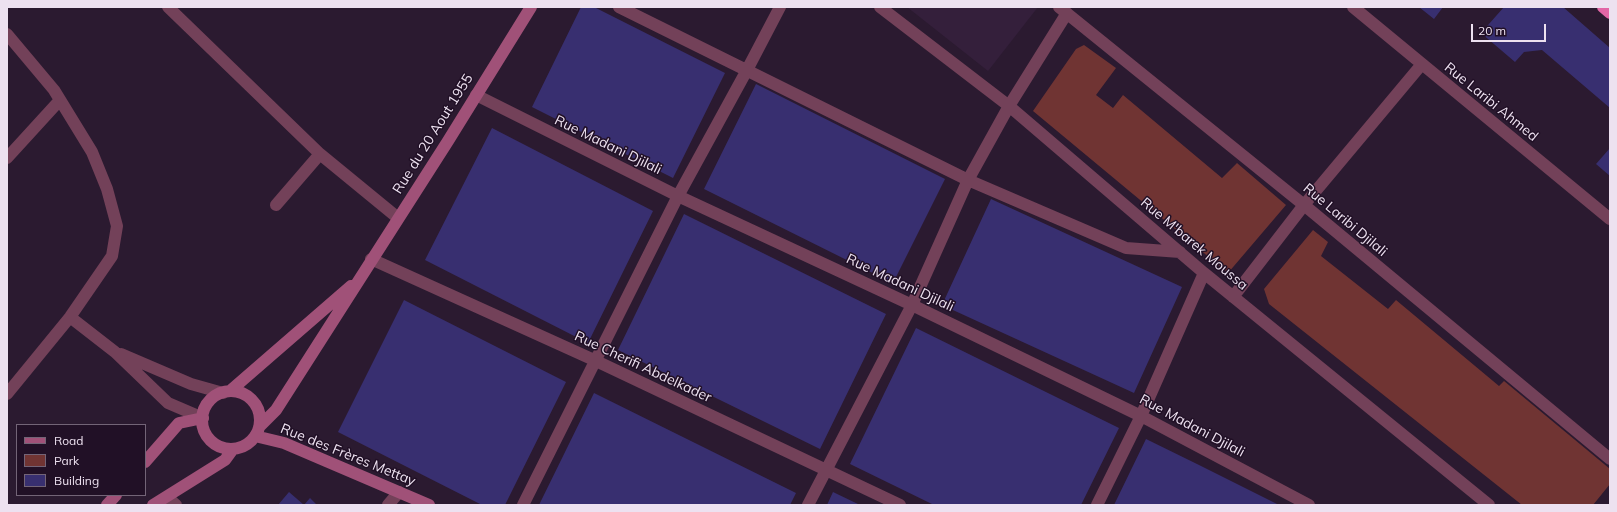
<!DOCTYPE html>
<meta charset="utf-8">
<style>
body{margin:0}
#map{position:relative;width:1617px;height:512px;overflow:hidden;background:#2b1a30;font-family:Mulish,sans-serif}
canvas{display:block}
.frame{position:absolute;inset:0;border:8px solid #ede1f0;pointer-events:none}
.legend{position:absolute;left:16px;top:424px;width:130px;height:72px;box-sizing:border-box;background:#211026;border:1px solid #736477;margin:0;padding:5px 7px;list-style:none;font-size:12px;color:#ede1f0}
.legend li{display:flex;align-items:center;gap:8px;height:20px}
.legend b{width:20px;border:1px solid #736477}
.scale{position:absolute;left:1471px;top:24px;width:75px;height:18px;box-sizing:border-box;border:2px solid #ede1f0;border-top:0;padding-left:5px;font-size:12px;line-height:14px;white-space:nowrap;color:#ede1f0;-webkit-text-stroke:3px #211026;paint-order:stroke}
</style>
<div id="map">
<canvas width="1617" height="512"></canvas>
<div class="frame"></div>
<ul class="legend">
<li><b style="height:5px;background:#a05178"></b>Road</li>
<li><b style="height:11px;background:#703433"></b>Park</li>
<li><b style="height:11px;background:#382f70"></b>Building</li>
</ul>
<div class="scale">20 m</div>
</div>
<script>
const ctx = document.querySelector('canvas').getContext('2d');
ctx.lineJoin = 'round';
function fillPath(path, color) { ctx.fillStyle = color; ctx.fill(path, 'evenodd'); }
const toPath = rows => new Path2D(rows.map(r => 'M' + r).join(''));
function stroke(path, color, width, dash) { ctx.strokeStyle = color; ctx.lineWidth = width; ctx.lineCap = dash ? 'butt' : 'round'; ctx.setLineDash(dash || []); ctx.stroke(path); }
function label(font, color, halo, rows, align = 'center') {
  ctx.font = font + ' Mulish,sans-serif'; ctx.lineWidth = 3; ctx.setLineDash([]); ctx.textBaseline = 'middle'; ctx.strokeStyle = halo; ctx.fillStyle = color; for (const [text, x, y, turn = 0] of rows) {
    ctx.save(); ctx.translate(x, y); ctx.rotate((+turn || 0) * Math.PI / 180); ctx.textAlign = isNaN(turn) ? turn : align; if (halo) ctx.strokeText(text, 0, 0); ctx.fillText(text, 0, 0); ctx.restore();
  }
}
fillPath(toPath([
 [907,7,1038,7,988,71]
]), '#341f3b');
fillPath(toPath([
 [1084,45,1116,68,1096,95,1113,108,1123,95,1222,178,1237,163,1286,205,1228,273,1033,111,1076,49],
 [1313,230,1328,242,1321,256,1388,309,1396,300,1499,386,1504,381,1610,469,1610,484,1593,505,1522,505,1269,304,1264,289]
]), '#703433');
fillPath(toPath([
 [581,7,594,7,725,73,673,178,532,107],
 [1419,7,1443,7,1434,19],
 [1504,7,1563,7,1610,48,1610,108,1542,50,1524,52,1515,62,1481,33],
 [756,84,945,179,893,283,704,189],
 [492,128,653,211,588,343,425,260],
 [1610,148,1610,176,1596,164],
 [991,199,1182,287,1134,393,942,305],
 [684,214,886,314,820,449,618,350],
 [404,300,566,382,505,505,482,505,338,432],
 [916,328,1119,428,1081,505,934,505,850,464],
 [594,393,796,493,790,505,539,505],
 [1146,439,1197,464,1279,505,1114,505],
 [289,492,304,505,278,505],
 [833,492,860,505,827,505],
 [310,498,317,505,304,505]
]), '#382f70');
stroke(toPath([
 [168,7,320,154,398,218],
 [619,7,968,180,1126,248,1180,252],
 [880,7,1009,106,1204,273,1489,505],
 [1059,7,1304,205,1610,459],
 [1353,7,1610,219],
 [7,34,54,90,92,152,107,189,117,226,112,256,70,317,7,394],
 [476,95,678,196,912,305,1141,416,1309,505],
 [7,158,60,100],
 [276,205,320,154],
 [371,259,594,360,900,505],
 [1233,297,1304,205,1422,64],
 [70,317,115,352,168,403,203,418],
 [121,354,191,384,223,393],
 [167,497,176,505],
 [388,505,399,492],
 [523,505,678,196,747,70,780,7],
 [808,505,912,305,968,180,1009,106,1067,13],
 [1097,505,1141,416,1204,273]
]), '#734159', 12);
stroke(toPath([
 [230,391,351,286],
 '202 420a29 29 0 1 1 58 0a29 29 0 1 1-58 0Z',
 [259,427,276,410,448,141,531,7],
 [255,436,284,443,429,505],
 [145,462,179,423,203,418],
 [107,505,116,495],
 [153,505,225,460,233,449]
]), '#a05178', 12);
stroke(toPath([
 [1603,7,1610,13]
]), '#e266a6', 12);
label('14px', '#ede1f0', '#211026', [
 ["Rue Laribi Ahmed",1491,102,39],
 ["Rue du 20 Aout 1955",433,134,-58],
 ["Rue Madani Djilali",608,145,26],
 ["Rue Laribi Djilali",1345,220,40],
 ["Rue M'barek Moussa",1194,244,40],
 ["Rue Madani Djilali",900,283,25],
 ["Rue Cherifi Abdelkader",643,367,25],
 ["Rue Madani Djilali",1192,426,28],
 ["Rue des Frères Mettay",348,455,22]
]);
</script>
